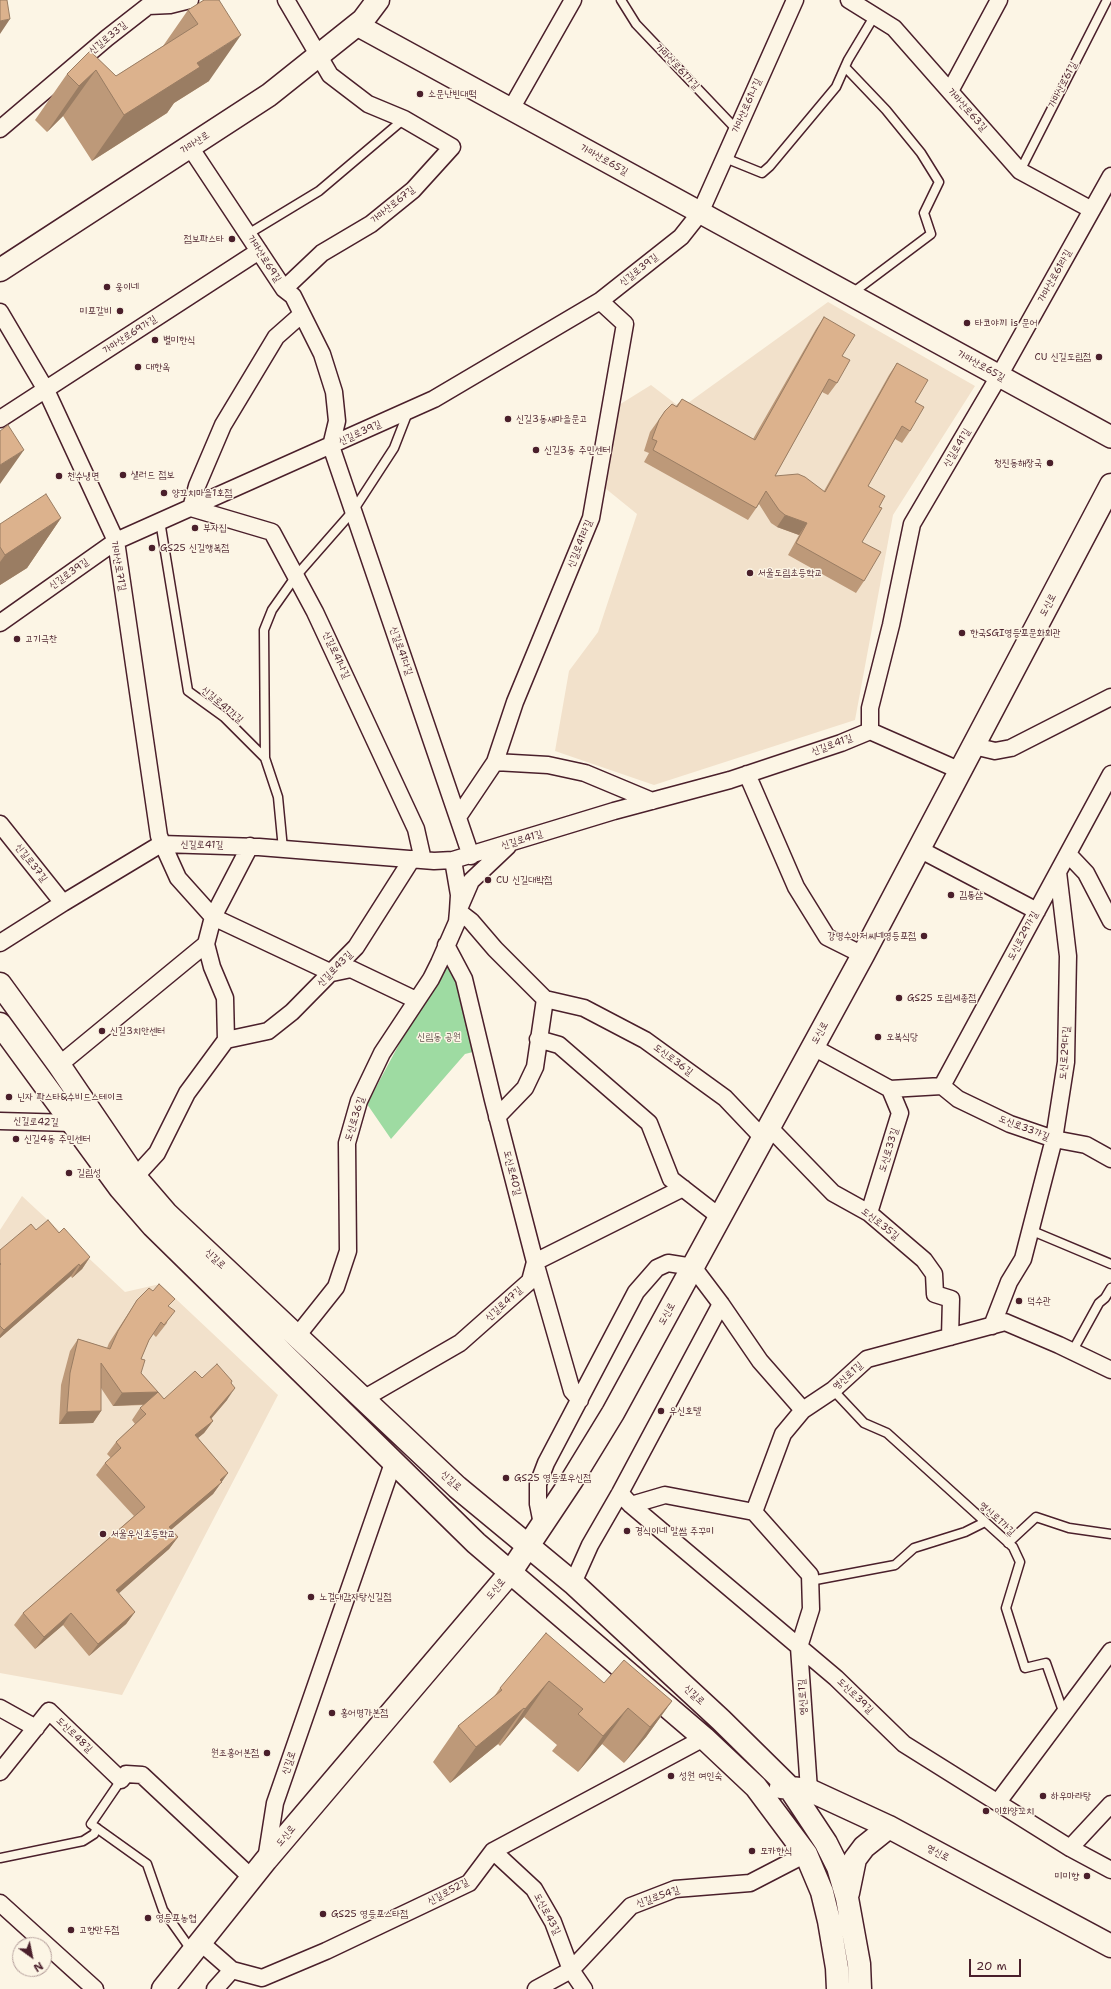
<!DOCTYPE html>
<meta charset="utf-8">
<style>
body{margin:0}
#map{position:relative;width:1111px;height:1989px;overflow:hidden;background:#fcf5e5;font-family:"Shantell Sans",sans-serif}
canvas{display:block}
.north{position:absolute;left:12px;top:1937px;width:40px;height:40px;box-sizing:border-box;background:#fcf5e5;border:1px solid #b59f9b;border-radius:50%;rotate:147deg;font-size:11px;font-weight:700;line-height:16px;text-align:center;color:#4a1f2b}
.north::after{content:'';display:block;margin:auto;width:14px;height:18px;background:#4a1f2b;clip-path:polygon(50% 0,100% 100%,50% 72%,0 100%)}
.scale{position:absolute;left:969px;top:1959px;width:52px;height:18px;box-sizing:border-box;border:2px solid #4a1f2b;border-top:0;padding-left:5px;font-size:12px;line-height:14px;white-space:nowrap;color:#4a1f2b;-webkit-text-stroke:3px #fcf5e5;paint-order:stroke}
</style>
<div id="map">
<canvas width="1111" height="1989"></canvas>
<div class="north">N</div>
<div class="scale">20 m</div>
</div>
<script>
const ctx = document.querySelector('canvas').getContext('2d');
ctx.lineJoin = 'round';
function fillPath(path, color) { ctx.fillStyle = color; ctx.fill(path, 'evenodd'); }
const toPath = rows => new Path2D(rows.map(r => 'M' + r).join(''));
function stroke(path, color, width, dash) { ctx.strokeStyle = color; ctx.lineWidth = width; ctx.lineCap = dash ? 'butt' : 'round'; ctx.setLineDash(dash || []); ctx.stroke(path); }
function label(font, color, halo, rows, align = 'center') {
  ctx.font = font + ' "Shantell Sans","Poor Story",sans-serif'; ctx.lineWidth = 3; ctx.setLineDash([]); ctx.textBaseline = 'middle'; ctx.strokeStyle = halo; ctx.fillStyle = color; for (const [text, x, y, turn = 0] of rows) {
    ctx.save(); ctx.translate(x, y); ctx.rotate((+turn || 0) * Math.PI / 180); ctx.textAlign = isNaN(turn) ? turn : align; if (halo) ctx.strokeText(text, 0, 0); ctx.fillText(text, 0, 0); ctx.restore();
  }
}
fillPath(toPath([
 [828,302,975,386,893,515,855,720,654,785,555,751,569,671,598,632,637,514,600,484,614,408,651,385,681,408],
 [22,1196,125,1292,160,1284,278,1395,122,1695,0,1673,0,1230]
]), '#f2e1cb');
fillPath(toPath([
 [447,955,477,1051,465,1054,391,1139,367,1104]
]), '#9edba2');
const service = toPath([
 [621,0,636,24,737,130],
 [845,67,886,110,921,153,939,182,924,213,931,234,851,294],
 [725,158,762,173,770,166,836,87,848,60,875,15],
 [1020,171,1107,0],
 [248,234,319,191,404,119],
 [160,521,188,691,224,717,265,758,278,797,283,849],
 [265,758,264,630,272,610,296,576,353,511,394,448,408,412],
 [1030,1230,1111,1264],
 [1072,1352,1099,1303,1105,1298,1111,1288],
 [833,1390,864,1423,887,1433,1013,1547,1020,1562,1006,1608,1025,1668,1046,1663,1064,1714],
 [1008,1543,1036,1517,1069,1528,1111,1534],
 [810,1581,895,1565,914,1548,965,1532,985,1522],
 [121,1780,91,1824,147,1864,163,1910,192,1951],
 [0,1858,83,1841,94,1834,97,1828]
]);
const minor = toPath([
 [849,0,894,28,1020,171,1092,210],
 [950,91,999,0],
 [511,109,573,0],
 [0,129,107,38,148,6,170,5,190,0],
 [190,147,284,289,293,296,322,354,334,392,337,421,331,446,471,856],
 [284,289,322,253,371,224,413,190,452,147,404,119,368,104,330,75,286,0],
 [0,312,46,390,116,541,159,836,178,878,213,917,332,973,351,969,416,1000],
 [302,314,276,337,223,425,197,486,191,508,272,532,315,612,416,829,423,860],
 [0,419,259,251],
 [0,623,116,541,434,399,600,301,681,237,700,213,795,0],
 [870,731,870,708,891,625,912,524,999,376,1111,176],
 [974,746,995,751,1011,748,1111,697],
 [495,762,548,765,585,773,652,801],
 [747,774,796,887,827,937,863,955],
 [458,817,495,762,515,702,591,518,625,324,600,301],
 [0,824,63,903],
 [919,849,1037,911],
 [1068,854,1086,873,1111,921],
 [453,860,459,895,458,911,471,921,495,949,545,999,584,1008,645,1040,725,1098,763,1138],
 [0,943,63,903,161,844,259,847,434,861,453,860,614,811,730,780,841,743,870,731,961,771],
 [446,945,464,979,493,1100,535,1262,572,1391,580,1400],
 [538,1039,559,1045,649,1123,671,1179,720,1217],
 [226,1040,268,1031,292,1012,356,947,412,859],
 [813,1047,890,1089,942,1086],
 [59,1065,206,944],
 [942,1086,1111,774],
 [942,1086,958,1099,1010,1124,1054,1139,1086,1145,1111,1159],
 [497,1117,525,1088,535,1067,545,999],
 [0,1121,72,1123],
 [769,1127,833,1193,869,1213,924,1260,934,1274,935,1294,951,1299,950,1337],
 [135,1177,157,1153,187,1093,226,1040,225,998,212,967,206,944,213,917,250,846],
 [869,1213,900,1113,890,1089],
 [992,1326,1009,1282,1023,1259,1054,1139,1066,1062,1068,956,1058,872],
 [297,1336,336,1287,348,1251,347,1143,359,1101,382,1053,431,979,439,963,457,922,458,911,471,881,508,846],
 [363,1399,460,1343,530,1281,535,1262,683,1188],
 [620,1493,631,1505,836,1678,904,1744,1070,1848,1111,1870],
 [631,1505,665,1495,754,1512],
 [542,1524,538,1504,538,1484,546,1463,636,1292,657,1268,668,1263,693,1267,721,1304,760,1361,803,1410],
 [573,1583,590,1545,620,1493,721,1304],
 [0,1708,36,1728],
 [0,1772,49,1711,121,1780,126,1774,142,1775,252,1878],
 [809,1790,799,1647,811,1609,810,1575,754,1512,783,1434,803,1410,833,1390,867,1359,1005,1322,1059,1345,1111,1370],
 [998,1802,1111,1651],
 [1070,1848,1111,1804],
 [493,1851,534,1889,553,1922,571,1970,584,1989],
 [266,1860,275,1803,393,1463],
 [0,1903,95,1989],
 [200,1942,232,1970,262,1978,326,1951,469,1883,493,1851,704,1738],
 [215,1989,232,1970],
 [536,1989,571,1970,631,1906,675,1889,750,1883,806,1854]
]);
const tertiary = toPath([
 [357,25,1111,437]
]);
const secondary = toPath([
 [0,270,269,95,363,20,378,0],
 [0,984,59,1065,135,1177,166,1213,457,1487,573,1583,721,1720,789,1787,826,1843,838,1867,847,1898,859,1964,860,1989],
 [0,1024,120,1188,153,1226,476,1543,704,1738,756,1787,806,1854,822,1892,829,1921,837,1968,838,1989],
 [781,1787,809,1790,889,1827,1111,1946],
 [848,1893,855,1859,864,1847,889,1827],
 [163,1989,266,1860,510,1573,572,1480,613,1413,863,955,1111,485]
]);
stroke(service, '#4a1f2b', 11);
stroke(minor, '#4a1f2b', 19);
stroke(tertiary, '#4a1f2b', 24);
stroke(secondary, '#4a1f2b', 25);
stroke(service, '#fcf5e5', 8);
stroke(minor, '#fcf5e5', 16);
stroke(tertiary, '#fcf5e5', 21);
stroke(secondary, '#fcf5e5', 22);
fillPath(toPath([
 [204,0,209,81,174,103,167,113,92,161,63,116,47,132,35,120,67,74,90,51,116,76,163,46,188,10],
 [824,317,842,356,837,383,828,395,822,392,775,476,824,491,889,375,897,363,915,402,910,431,902,443,895,439,868,486,879,507,862,542,864,581,856,593,788,555,799,535,777,527,771,523,759,504,748,520,644,462,649,453,644,451,650,432,665,411,676,406,682,399,753,439,816,329],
 [61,518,27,568,0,585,0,524],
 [36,1230,59,1233,90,1257,82,1269,72,1278,71,1276,0,1338,0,1250],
 [137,1300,169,1307,167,1323,156,1337,153,1334,149,1340,141,1359,141,1373,164,1399,202,1378,231,1384,227,1400,211,1419,213,1421,204,1433,198,1438,228,1473,213,1494,171,1530,178,1537,169,1549,118,1593,135,1612,126,1624,89,1656,63,1625,35,1649,14,1625,23,1613,134,1516,96,1475,105,1463,111,1458,107,1454,116,1442,135,1424,132,1420,140,1408,145,1405,113,1406,101,1388,101,1411,93,1423,59,1424,61,1385,70,1351,78,1339,107,1348,109,1343],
 [546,1633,604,1683,672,1701,646,1737,624,1763,602,1744,578,1772,552,1751,557,1745,524,1717,500,1746,498,1744,450,1783,433,1762,458,1726,493,1698,500,1688]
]), '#bd9979');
fillPath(toPath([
 [10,19,0,34,0,21],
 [241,35,209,81,174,103,167,113,92,161,124,115,197,63],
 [96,70,63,116,47,132,79,86],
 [24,450,0,484,0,465],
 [785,515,807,523,799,535,777,527],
 [61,518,27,568,0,585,0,562,5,555],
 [90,1257,82,1269,72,1278,80,1266],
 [79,1264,71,1276,0,1338,0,1335,4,1330],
 [235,1388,227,1400,202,1429,210,1417],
 [158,1392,150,1404,113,1406,122,1393],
 [101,1411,93,1423,59,1424,67,1412],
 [213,1421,204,1433,187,1447,195,1435],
 [228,1473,213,1494,160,1539,169,1527],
 [178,1537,169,1549,108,1603,116,1590],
 [135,1612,126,1624,89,1656,98,1644],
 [71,1613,63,1625,35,1649,44,1637],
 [549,1681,524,1717,500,1746,525,1709],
 [672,1701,646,1737,624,1763,650,1727],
 [524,1708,498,1744,450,1783,476,1747],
 [628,1708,602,1744,578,1772,603,1736]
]), '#9a7d63');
const building = toPath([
 [0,0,7,0,10,19,0,21,0,0],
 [204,0,219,0,241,35,197,63,200,67,124,115,96,70,79,86,67,74,90,51,116,76,198,24,188,10,204,0],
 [824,317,855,335,842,356,850,360,837,383,829,379,775,476,798,474,805,477,825,492,897,363,928,380,915,402,924,407,910,431,902,426,868,486,885,496,879,507,882,508,862,542,881,552,864,581,796,543,807,523,785,515,779,510,766,491,756,508,653,450,657,441,652,439,659,420,665,411,672,404,677,407,682,399,755,440,824,317],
 [8,425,24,450,0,465,0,431,8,425],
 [46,494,61,518,5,555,0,547,0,524,46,494],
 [48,1220,59,1233,64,1228,90,1257,80,1266,79,1264,4,1330,0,1326,0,1265,1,1264,0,1263,0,1250,31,1224,36,1230,48,1220],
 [159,1284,175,1299,168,1306,175,1311,164,1325,161,1322,149,1340,141,1359,145,1360,141,1373,158,1392,122,1393,101,1363,101,1411,67,1412,70,1373,78,1339,110,1349,118,1331,137,1300,149,1288,153,1291,159,1284],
 [217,1364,232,1381,231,1383,235,1388,210,1417,213,1421,195,1435,228,1473,220,1480,222,1482,169,1527,178,1537,116,1590,135,1612,98,1644,71,1613,44,1637,23,1613,145,1507,105,1463,121,1448,116,1442,146,1414,140,1408,158,1392,164,1399,195,1371,202,1378,217,1364],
 [546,1633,604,1683,624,1660,672,1701,650,1727,628,1708,603,1736,578,1714,583,1709,549,1681,525,1709,524,1708,476,1747,458,1726,502,1690,500,1688,546,1633]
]);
fillPath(building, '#dcb28d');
stroke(building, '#9a7d63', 1);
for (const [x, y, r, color] of [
 [420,94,4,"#4a1f2b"],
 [232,239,4,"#4a1f2b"],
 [107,287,4,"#4a1f2b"],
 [120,311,4,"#4a1f2b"],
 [967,323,4,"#4a1f2b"],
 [155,340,4,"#4a1f2b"],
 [1099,357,4,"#4a1f2b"],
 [138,367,4,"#4a1f2b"],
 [508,419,4,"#4a1f2b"],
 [536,450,4,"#4a1f2b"],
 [1050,463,4,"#4a1f2b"],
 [123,475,4,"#4a1f2b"],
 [59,476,4,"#4a1f2b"],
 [164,493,4,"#4a1f2b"],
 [195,528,4,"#4a1f2b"],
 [152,548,4,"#4a1f2b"],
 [750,573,4,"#4a1f2b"],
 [962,633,4,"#4a1f2b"],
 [17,639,4,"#4a1f2b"],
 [488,880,4,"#4a1f2b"],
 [951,895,4,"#4a1f2b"],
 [924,936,4,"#4a1f2b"],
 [899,998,4,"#4a1f2b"],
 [102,1031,4,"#4a1f2b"],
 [878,1037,4,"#4a1f2b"],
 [9,1097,4,"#4a1f2b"],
 [16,1139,4,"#4a1f2b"],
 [69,1173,4,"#4a1f2b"],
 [1019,1301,4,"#4a1f2b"],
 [661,1411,4,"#4a1f2b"],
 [506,1478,4,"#4a1f2b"],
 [627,1531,4,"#4a1f2b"],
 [103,1534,4,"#4a1f2b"],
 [311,1597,4,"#4a1f2b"],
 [332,1713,4,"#4a1f2b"],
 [267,1753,4,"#4a1f2b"],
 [671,1776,4,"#4a1f2b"],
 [1043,1796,4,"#4a1f2b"],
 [986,1811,4,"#4a1f2b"],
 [752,1851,4,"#4a1f2b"],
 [1087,1876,4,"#4a1f2b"],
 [323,1914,4,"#4a1f2b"],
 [148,1918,4,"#4a1f2b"],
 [71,1930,4,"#4a1f2b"]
]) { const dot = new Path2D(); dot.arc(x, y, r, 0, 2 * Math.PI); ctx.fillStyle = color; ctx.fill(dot); stroke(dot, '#fcf5e5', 1.5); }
label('10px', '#4a1f2b', '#fcf5e5', [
 ["신길로33길",108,38,-39],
 ["가마산로61가길",677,67,46],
 ["가마산로61길",1063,85,-63],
 ["가마산로61나길",747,106,-66],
 ["가마산로63길",967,110,48],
 ["가마산로",195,143,-33],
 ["가마산로65길",604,160,29],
 ["가마산로67길",393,205,-39],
 ["가마산로69길",264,259,57],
 ["신길로39길",639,270,-38],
 ["가마산로61라길",1055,276,-61],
 ["가마산로69가길",130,335,-33],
 ["가마산로65길",981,366,29],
 ["신길로39길",360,433,-24],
 ["신길로41길",957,448,-59],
 ["신길로41라길",580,544,-68],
 ["가마산로71길",118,566,80],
 ["신길로39길",69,574,-35],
 ["도신로",1048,605,-62],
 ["신길로41다길",401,651,71],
 ["신길로41나길",336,655,65],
 ["신길로41가길",222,705,40],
 ["신길로41길",832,745,-20],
 ["신길로41길",522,840,-17],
 ["신길로41길",202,845,1],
 ["신길로37길",31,863,52],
 ["도신로29가길",1023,936,-62],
 ["신길로43길",335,969,-45],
 ["도신로",820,1033,-61],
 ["도신로29다길",1065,1053,-86],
 ["도신로36길",673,1060,36],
 ["도신로36길",355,1119,-72],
 ["신길로42길",36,1122,2],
 ["도신로33가길",1024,1128,21],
 ["도신로33길",889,1150,-73],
 ["도신로40길",512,1173,76],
 ["도신로35길",880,1224,38],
 ["신길로",215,1259,43],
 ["신길로47길",504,1304,-42],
 ["도신로",667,1314,-61],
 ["영신로1길",848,1376,-42],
 ["신길로",451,1481,42],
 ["영신로1가길",997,1519,42],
 ["도신로",496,1589,-50],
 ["신길로",694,1695,43],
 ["도신로39길",855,1696,44],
 ["영신로1길",803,1697,-94],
 ["도신로48길",74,1735,44],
 ["신길로",289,1763,-71],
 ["도신로",286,1836,-50],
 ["영신로",938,1853,28],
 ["신길로52길",448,1892,-28],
 ["신길로54길",658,1897,-19],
 ["도신로43길",547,1914,62]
]);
label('10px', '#4a1f2b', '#fcf5e5', [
 ["소문난빈대떡",428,94],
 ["점보파스타",224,239,"right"],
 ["웅이네",115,287],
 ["미포갈비",112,311,"right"],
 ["타코야끼 is 문어",975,323],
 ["별미한식",163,340],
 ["CU 신길도림점",1091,357,"right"],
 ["대한옥",146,367],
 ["신길3동새마을문고",516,419],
 ["신길3동 주민센터",544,450],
 ["청진동해장국",1042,463,"right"],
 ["샐러드 점보",131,475],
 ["천수냉면",67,476],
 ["양꼬치마을1호점",172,493],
 ["부자집",203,528],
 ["GS25 신길행복점",160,548],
 ["서울도림초등학교",758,573],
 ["한국SGI영등포문화회관",970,633],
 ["고기극찬",25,639],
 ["CU 신길대박점",496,880],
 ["김통삼",959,895],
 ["강명수아저씨네영등포점",916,936,"right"],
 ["GS25 도림세종점",907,998],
 ["신길3치안센터",110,1031],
 ["오복식당",886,1037],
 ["닌자 파스타&수비드스테이크",17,1097],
 ["신길4동 주민센터",24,1139],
 ["길림성",77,1173],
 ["덕수관",1027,1301],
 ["우신호텔",669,1411],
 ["GS25 영등포우신점",514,1478],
 ["경식이네 알쌈 주꾸미",635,1531],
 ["서울우신초등학교",111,1534],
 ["노걸대감자탕신길점",319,1597],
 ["홍어명가본점",340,1713],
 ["원조홍어본점",259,1753,"right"],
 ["성원 여인숙",679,1776],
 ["하우마라탕",1051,1796],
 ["이화양꼬치",994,1811],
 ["모카한식",760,1851],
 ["미미향",1079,1876,"right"],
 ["GS25 영등포스타점",331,1914],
 ["영등포농협",156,1918],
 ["고향만두점",79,1930]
], 'left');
label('10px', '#5f4e49', '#fcf5e5', [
 ["신림동 공원",439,1037]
]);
</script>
